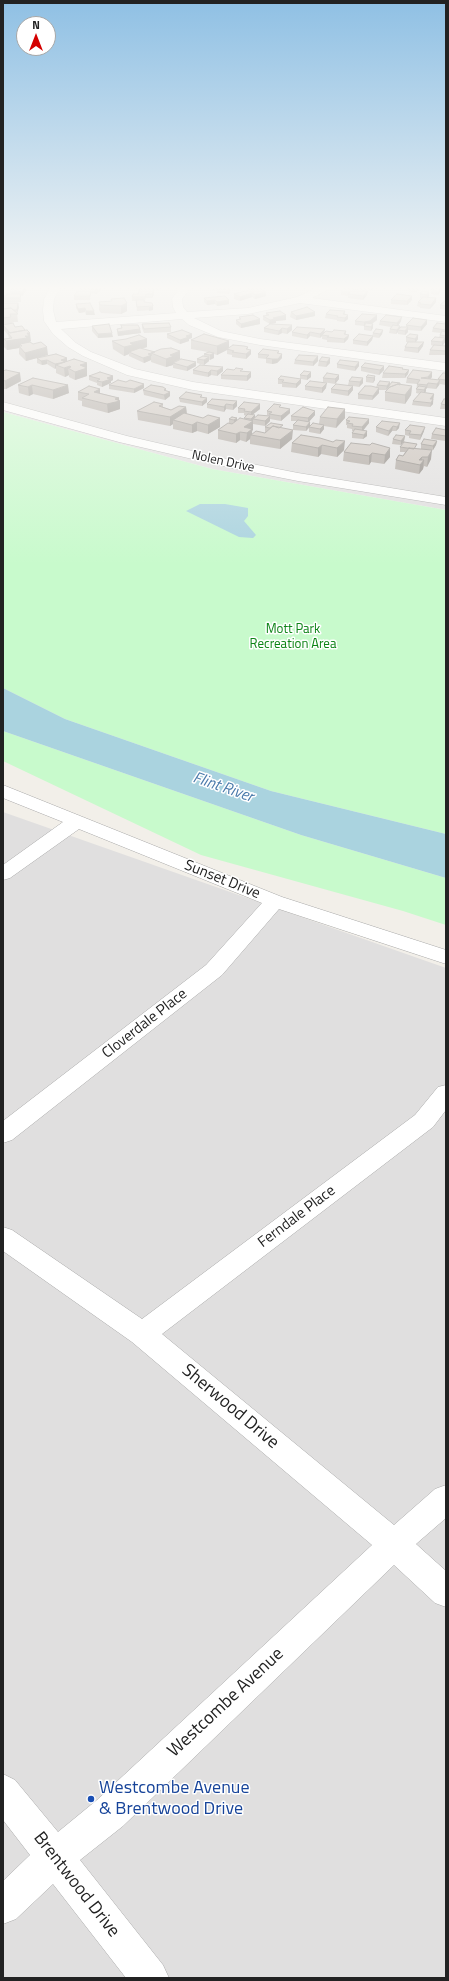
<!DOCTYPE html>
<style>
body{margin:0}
#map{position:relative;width:449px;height:1981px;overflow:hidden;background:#f2efe9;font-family:"Titillium Web",sans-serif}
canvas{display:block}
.frame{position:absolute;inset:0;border:4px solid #222;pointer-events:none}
.north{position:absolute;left:16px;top:16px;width:40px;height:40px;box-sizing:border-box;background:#fff;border:1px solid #a7a7a7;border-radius:50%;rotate:0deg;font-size:11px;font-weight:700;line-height:16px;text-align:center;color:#222}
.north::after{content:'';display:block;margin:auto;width:14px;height:18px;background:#d40000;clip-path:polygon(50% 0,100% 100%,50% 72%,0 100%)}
</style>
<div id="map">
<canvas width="449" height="1981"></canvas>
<div class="frame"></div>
<div class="north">N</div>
</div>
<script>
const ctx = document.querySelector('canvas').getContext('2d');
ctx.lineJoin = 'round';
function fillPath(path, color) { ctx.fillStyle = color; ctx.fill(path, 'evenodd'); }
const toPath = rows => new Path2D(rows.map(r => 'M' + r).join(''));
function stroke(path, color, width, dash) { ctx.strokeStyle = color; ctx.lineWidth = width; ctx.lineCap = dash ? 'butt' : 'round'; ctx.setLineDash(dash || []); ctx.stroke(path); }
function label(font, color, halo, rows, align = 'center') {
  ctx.font = font + ' "Titillium Web",sans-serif'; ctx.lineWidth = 3; ctx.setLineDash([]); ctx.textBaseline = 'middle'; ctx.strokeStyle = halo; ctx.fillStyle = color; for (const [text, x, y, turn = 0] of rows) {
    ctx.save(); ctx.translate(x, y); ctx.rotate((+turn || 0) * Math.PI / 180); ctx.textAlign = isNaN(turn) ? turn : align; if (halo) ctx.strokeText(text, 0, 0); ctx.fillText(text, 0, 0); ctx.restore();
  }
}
fillPath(toPath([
 [3,287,446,287,446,510,212,469,3,412],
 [3,812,446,968,446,1978,3,1978]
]), '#e0dfdf');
fillPath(toPath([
 [3,412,212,469,446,510,446,834,271,791,65,719,3,688],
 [3,731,301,835,446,878,446,925,403,911,201,855,3,761]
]), '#c8facc');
fillPath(toPath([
 [200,504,225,504,248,508,248,516,244,521,256,535,253,538,239,537,186,511],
 [3,688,65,719,271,791,446,834,446,878,301,835,3,731]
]), '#aad3df');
const minor = toPath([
 [51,287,61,287,54,299,53,310,56,322,176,313,173,307,172,299,180,287,191,287,182,299,183,307,187,312,248,308,297,297,319,287,333,287,312,298,446,316,446,322,300,303,248,314,194,318,221,331,260,339,446,363,446,371,260,345,218,337,189,325,182,319,61,329,76,343,91,352,135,369,193,382,446,418,446,426,193,390,127,375,83,356,68,347,53,334,44,321,43,310,44,299,51,287],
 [3,402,127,436,227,459,298,473,446,497,446,505,298,481,227,467,119,442,3,410,3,402],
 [3,785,282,897,446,950,446,964,279,909,222,975,12,1140,3,1143,3,1121,206,965,262,903,79,829,10,878,3,880,3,865,63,822,3,798,3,785],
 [446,1085,446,1110,433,1127,162,1334,394,1525,435,1489,446,1485,446,1518,416,1544,446,1571,446,1607,435,1603,394,1565,123,1826,80,1860,163,1965,169,1978,126,1978,53,1884,16,1919,3,1924,3,1881,30,1855,3,1820,3,1774,15,1780,58,1832,97,1800,372,1545,132,1342,3,1251,3,1227,12,1230,142,1319,415,1115,438,1087,446,1085]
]);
stroke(minor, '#a9a9a9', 1);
fillPath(minor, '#fff');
fillPath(toPath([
 [78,287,101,287,101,290,96,294,91,293,90,300,74,300,74,296,79,291],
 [144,287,160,287,157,291,154,291,154,294,152,298,146,298,145,301,144,301,153,310,137,311,136,301,132,301,132,297,147,289,147,288],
 [213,287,231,287,230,289,230,292,228,294,217,293,217,291,213,291],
 [359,287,374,287,371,291,361,290,361,288,358,288],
 [409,287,419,287,419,289,416,292,408,291],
 [439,287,446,287,446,290,440,290,440,292,438,295,431,294,431,290],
 [344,288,367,295,363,300,348,298,348,296,341,295,341,291],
 [10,289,27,289,22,296,21,295,21,302,3,302,3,296,6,296,12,294,10,293],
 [253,289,266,296,255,299,252,297,240,301,234,299,234,294],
 [429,292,429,296,428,297,436,302,430,309,420,308,420,307,417,306,418,302,421,299,420,298,420,294],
 [124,298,127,311,121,314,101,313,99,310,99,302,111,301,111,299],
 [204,298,229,300,229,304,217,306,215,304,207,305,204,302],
 [391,300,412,300,407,305,391,304],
 [446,300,446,310,440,309,440,305],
 [3,303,19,307,17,313,18,322,12,322,12,324,31,341,30,342,48,355,26,361,19,354,19,348,7,350,4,347,4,339,9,338,8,335,3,329],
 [76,304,95,315,86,315,85,312,79,313,76,308],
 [345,311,345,314,348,319,344,322,337,321,337,320,325,318,326,314],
 [291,312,315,316,296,320,290,317],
 [266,313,286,320,276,321,276,323,271,324,292,330,287,334,282,333,278,335,264,332,264,328,270,324,263,320,263,316,266,316],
 [239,317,260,319,260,324,241,328,236,324,236,320,239,320],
 [377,320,372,324,373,324,373,328,371,331,364,330,364,326,355,325,355,321],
 [380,321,401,321,398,326,400,326,400,328,406,327,406,325,427,324,421,331,408,330,408,332,405,335,398,334,398,332,396,334,389,333,390,329,391,327,379,325],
 [142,324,171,327,171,332,144,333,142,328],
 [446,324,446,340,445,340,445,342,442,346,446,346,446,355,429,355,430,350,433,346,431,345,431,341,439,337,441,333,432,332,433,328],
 [121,325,140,329,141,333,125,335,118,336,117,333,117,329,121,328],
 [92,326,113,337,98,338,92,331],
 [383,330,382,334,379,338,373,337,372,340,367,346,353,344,353,340,372,336,373,333],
 [346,331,346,335,349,335,348,339,344,343,327,342,327,340,322,339,322,336,320,338,310,336,307,339,292,336,292,332,324,332],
 [167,334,192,338,189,339,189,341,180,344,167,338],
 [406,337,418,339,416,342,423,346,418,353,404,351,405,347,409,342,406,342],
 [147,339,147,347,142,349,155,352,180,351,180,359,174,362,174,363,196,366,187,371,173,368,173,365,166,367,151,362,151,360,144,363,129,356,129,354,124,356,113,349,112,341],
 [191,340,229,348,248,347,248,350,251,350,251,354,246,359,232,357,232,355,227,354,227,350,217,355,214,354,214,358,209,360,209,361,204,365,197,363,197,359,204,356,204,354,208,352,191,349],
 [279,351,279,354,282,358,277,363,272,364,266,363,266,359,258,358,258,354],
 [318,356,318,361,313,366,294,364,295,360],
 [37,358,67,358,67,361,87,363,87,376,75,380,69,377,69,375,65,377,56,373,56,368,55,369,47,364,42,365,37,363],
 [330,358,330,363,326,367,318,366,319,361],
 [337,364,359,366,355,371,337,368],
 [200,365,223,371,217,376,211,375,208,377,193,374,193,370],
 [384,366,384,370,379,375,361,371,361,367],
 [403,369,409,370,408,374,405,378,382,378,383,373],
 [3,371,21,381,6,389,3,389],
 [243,371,251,372,251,377,247,381,221,379,221,375],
 [311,372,311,377,307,380,301,379,301,383,296,388,282,387,282,384,278,384,278,379,300,379,300,375],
 [432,372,432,377,430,379,438,380,438,379,446,373,446,385,440,384,436,389,427,388,426,389,426,391,425,393,434,394,433,404,430,407,412,405,413,401,420,394,416,393,417,384,406,383,407,378],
 [339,375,339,379,335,384,323,382,323,378],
 [89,376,113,376,113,380,102,387,97,385,97,383,89,380],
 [375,376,375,380,373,383,366,382,366,377],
 [33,378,69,393,53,399,33,394,29,396,19,393,18,385],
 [363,378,363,383,359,387,353,386,353,390,348,396,331,393,331,389,348,385,349,381],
 [390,382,390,385,400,385,412,386,411,395,405,404,385,401,385,392,388,388,386,390,379,390,379,393,372,400,358,399,358,394,376,387,377,385],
 [109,385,144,388,134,393,109,389],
 [305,386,326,388,322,393,305,390],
 [100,389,100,393,119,398,120,409,108,413,82,406,82,401,78,400,78,392],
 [166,389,166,391,170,392,170,396,165,400,144,395,143,390],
 [202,395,202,397,207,402,202,406,180,402,179,398],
 [212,399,237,406,233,410,226,409,224,412,207,408,207,404],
 [446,399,446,409,440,409,441,404],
 [163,404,163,407,171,410,186,407,187,414,220,427,208,434,197,431,192,433,173,429,173,424,170,426,138,420,137,411],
 [238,408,260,409,253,414,255,418,269,416,267,415,267,411,281,408,290,413,281,421,270,419,270,421,265,426,253,424,253,421,252,434,265,433,265,427,283,428,292,439,280,449,250,444,250,439,246,442,240,440,236,443,218,439,218,430,229,423,229,419,237,418,237,421,244,419,244,418,246,416,244,415,244,413,238,413],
 [345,409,345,418,336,428,324,426,324,429,320,434,309,432,309,428,306,431,293,430,293,425,297,421,291,421,291,416,315,415,309,421,310,426,319,424,320,417],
 [346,420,369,423,363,430,367,436,363,439,352,438,352,433,354,431,352,431,352,429,347,428,347,425,346,425],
 [382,421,399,428,396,431,392,431,388,436,376,432,376,427],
 [405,430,424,431,420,440,409,438,409,436,405,435],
 [446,430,446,441,431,439,432,434],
 [301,435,344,450,337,457,321,454,318,457,291,452,292,443],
 [405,436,404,441,401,445,392,444,393,439],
 [437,441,436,445,433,450,421,449,421,444],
 [400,447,416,449,431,459,427,467,424,466,423,469,419,474,395,469,396,460,403,456,405,452,400,452],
 [390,448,390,457,384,464,371,462,369,465,343,461,344,452]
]), '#aba49e');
fillPath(toPath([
 [24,287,27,287,27,289,22,296,21,292],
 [99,287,101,287,101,290,96,294,95,290],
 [157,287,160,287,157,291],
 [228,287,231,287,230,289,230,292,228,294,228,290,227,290],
 [371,287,374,287,371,291],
 [417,287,419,287,419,289,416,292],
 [441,288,440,292,438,295,438,291],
 [154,289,154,294,152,298,152,294],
 [368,291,367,295,363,300,363,296],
 [266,292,266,296,255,299,255,295],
 [429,292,429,296,426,299,427,295],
 [252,293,252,297,240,301,240,297],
 [412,296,412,300,407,305,407,301],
 [436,298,436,302,430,309,431,305],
 [215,300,215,304,207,305,207,301],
 [229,300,229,304,217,306,217,302],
 [18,303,19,307,17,314,17,310],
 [127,303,127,311,121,314,121,306],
 [153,306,153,310,149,311,149,307],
 [85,308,85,312,79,313,78,309],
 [86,311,94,311,95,315,86,315],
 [315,312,315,316,296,320,296,316],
 [286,315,286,320,276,321,276,323,269,324,270,320,273,318],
 [348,315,348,319,344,322,345,318],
 [377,315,377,320,370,325,364,326,364,322],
 [402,317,401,321,397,328,397,323],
 [260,319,260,324,241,328,241,324],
 [427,320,427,324,421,331,421,327],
 [373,324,373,328,371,331,371,327],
 [292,325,292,330,287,334,287,329],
 [400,326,400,330,398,330,398,332,396,334,397,330],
 [408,327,408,332,405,335,405,331],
 [282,328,282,333,278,335,279,331],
 [140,329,141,333,125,335,118,336,118,332,125,331],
 [325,329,324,334,322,335,322,336,320,338,320,334],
 [383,330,382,334,379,338,380,334],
 [310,332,310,336,307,339,307,335],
 [27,333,30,333,31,341,30,341,30,344,22,346,20,344,20,348,19,346,19,348,7,350,6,341,25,336],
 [112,333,113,337,98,338,98,334],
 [192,334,192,338,189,339,189,341,180,344,180,340,186,336],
 [349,335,348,339,344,343,344,339],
 [418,335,418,339,415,343,415,339],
 [373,336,372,340,367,346,367,342],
 [445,338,445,342,442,347,442,342],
 [147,339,147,347,129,352,129,354,124,356,124,347,130,343],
 [229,341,229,349,217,355,217,346],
 [424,342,423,346,418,353,418,348],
 [47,347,48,355,26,361,25,353],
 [251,350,251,354,246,359,246,354],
 [180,351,180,359,174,362,174,364,173,363,173,365,166,367,166,359,170,355],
 [151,353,151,360,144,363,143,358,148,354],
 [214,353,214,358,210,360,210,355],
 [282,354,282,358,277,363,272,364,272,359],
 [318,356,318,361,313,366,313,362],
 [209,357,209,361,204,365,204,360],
 [67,358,67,363,56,365,56,368,55,369,55,364,61,360],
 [330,358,330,363,326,367,327,362],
 [47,360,47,364,42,365,41,361],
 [196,362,196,366,187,371,187,367],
 [359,362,359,366,355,371,355,367],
 [87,363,87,376,75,380,75,372,80,365],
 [70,366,70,369,68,368,69,375,65,377,64,368],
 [384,366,384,370,379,375,380,370],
 [223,367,223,371,217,376,217,371],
 [211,370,211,375,208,377,208,373],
 [409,370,408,374,405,378,405,374],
 [251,372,251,377,247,381,247,376],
 [311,372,311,377,307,380,307,376],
 [432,372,432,377,428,382,428,377],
 [20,373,21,381,6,389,5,381],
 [339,375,339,379,335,384,335,379],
 [113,376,113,380,111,381,111,383,102,387,102,382,107,378],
 [375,376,375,380,373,383,374,378],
 [363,378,363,383,359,387,360,382],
 [301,379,301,383,296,388,296,384],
 [440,380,439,385,436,389,437,384],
 [390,382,390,387,388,387,388,388,386,390,387,386],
 [327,383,326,388,322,393,322,388],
 [428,383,427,388,426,389,426,391,424,394,424,390,426,387],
 [36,384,32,386,33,394,29,396,28,387],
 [144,384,144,388,134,393,134,389],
 [68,385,69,393,53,399,53,390],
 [353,386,353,390,348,396,348,391],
 [412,386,411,395,405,404,405,395],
 [379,388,379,393,372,400,373,396],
 [100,389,100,397,94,392],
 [170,392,170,396,165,400,164,395],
 [434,394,433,399,430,403,430,399],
 [119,398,119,401,120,401,120,409,108,413,107,404],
 [207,398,207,402,202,406,202,402],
 [433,399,433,404,430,407,431,403],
 [237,401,237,406,233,410,233,405],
 [226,404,226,409,224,412,224,407],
 [260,404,260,409,251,416,251,412],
 [186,407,187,416,173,420,173,424,170,426,170,417],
 [290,409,290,413,281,421,281,416],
 [345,409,345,418,336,428,337,419],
 [315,411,315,415,308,423,308,418],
 [255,415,255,419,253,419,253,430,252,431,252,435,251,435,250,439,246,442,247,433,244,427,251,423,251,419],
 [270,416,270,421,265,426,265,421],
 [220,418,220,427,208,434,208,425],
 [237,418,237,423,234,424,234,420],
 [369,419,369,423,362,432,362,427],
 [197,422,197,431,192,433,192,425],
 [310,422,310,426,306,431,306,427],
 [400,423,399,428,396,431,397,427],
 [324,425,324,429,320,434,320,429],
 [393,426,392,431,388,436,389,431],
 [425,427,424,431,420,440,421,435],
 [293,430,292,439,280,449,280,440],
 [367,431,367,436,363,439,364,435],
 [240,432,240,440,236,443,236,434],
 [405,436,404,441,401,445,401,441],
 [345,441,344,450,337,457,337,448],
 [437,441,436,445,433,450,433,446],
 [322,445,321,454,318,457,318,448],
 [390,448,390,457,384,464,385,455],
 [432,450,431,459,427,467,428,457],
 [372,453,371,462,369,465,369,456],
 [422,457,421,464,424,460,423,469,419,474,420,465,419,460]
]), '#8b8681');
const building = toPath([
 [11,287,24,287,21,292,10,289,11,287],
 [79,287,99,287,95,290,79,287],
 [219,287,228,287,227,288,230,288,228,290,217,289,219,287],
 [433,287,437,287,441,288,438,291,431,290,433,287],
 [344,288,368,291,363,296,348,294,350,292,341,291,344,288],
 [140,289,154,289,152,294,146,294,145,297,132,297,133,294,138,294,140,289],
 [253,289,261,289,266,292,255,295,252,293,240,297,234,294,253,289],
 [77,291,91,291,90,296,74,296,77,291],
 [422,291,429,292,427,295,420,294,422,291],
 [7,294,21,294,20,298,3,298,3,296,6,296,7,294],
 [397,294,412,296,407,301,391,300,397,294],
 [225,296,229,300,217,302,215,300,207,301,204,298,225,296],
 [423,297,436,298,431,305,420,304,421,303,418,302,423,297],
 [124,298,127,303,121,306,100,305,99,302,112,301,111,299,124,298],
 [136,300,144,300,144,302,152,303,153,306,137,307,136,300],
 [446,300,446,306,440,305,446,300],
 [3,303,18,303,17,310,13,310,11,308,3,309,3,303],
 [90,303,94,311,86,311,85,308,78,309,76,304,90,303],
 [307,307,315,312,296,316,291,312,307,307],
 [11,308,18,314,10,314,11,317,3,318,3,309,11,308],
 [330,310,345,311,343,314,348,315,345,318,337,317,338,316,326,314,330,310],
 [280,311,286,315,273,318,276,319,270,320,263,316,269,315,266,313,280,311],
 [362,314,377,315,370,321,364,322,355,321,362,314],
 [253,315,260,319,241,324,236,320,241,319,239,317,253,315],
 [386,315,402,317,397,323,380,321,386,315],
 [413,318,427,320,421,327,406,325,413,318],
 [13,323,15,327,22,326,25,330,10,333,3,325,13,323],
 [169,323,171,327,144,329,142,324,169,323],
 [366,323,373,324,371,327,364,326,366,323],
 [437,323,446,324,446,330,433,328,437,323],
 [109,324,112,333,98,334,92,326,109,324],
 [270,324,292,325,287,329,282,328,279,331,264,328,270,324],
 [121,325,138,325,140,329,125,331,118,332,117,329,122,328,121,325],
 [393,325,400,326,397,330,390,329,393,325],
 [297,327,325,329,320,334,310,332,307,335,292,332,297,327],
 [401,327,408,327,405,331,398,330,401,327],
 [376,329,383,330,380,334,373,333,376,329],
 [27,330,30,333,27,333,29,336,25,336,27,338,6,341,4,339,12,338,8,333,27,330],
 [182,330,192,334,186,336,189,337,180,340,167,334,182,330],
 [334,330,346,331,344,334,349,335,344,339,327,337,329,336,322,335,326,331,332,332,334,330],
 [442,331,446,332,446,336,440,335,442,331],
 [204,334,229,341,217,346,191,340,204,334],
 [359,334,373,336,367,342,353,340,359,334],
 [410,334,418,335,415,339,406,337,410,334],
 [139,335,147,339,130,343,133,345,124,347,112,341,126,339,139,335],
 [435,337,445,338,442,342,431,341,435,337],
 [30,342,33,344,41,342,47,347,25,353,19,346,22,346,20,344,30,342],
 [408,342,424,342,418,348,405,347,408,342],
 [233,345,244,346,248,347,246,349,251,350,246,354,232,352,234,351,227,349,233,345],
 [434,345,446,346,446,351,430,350,434,345],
 [140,348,155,352,148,354,152,355,143,358,129,352,140,348],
 [171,348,180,351,170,355,174,356,166,359,151,353,161,349,171,348],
 [263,349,279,351,277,353,282,354,278,359,272,359,266,358,269,355,258,354,263,349],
 [209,352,214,353,210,355,204,354,209,352],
 [56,354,67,358,61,360,65,362,55,364,47,360,41,361,37,358,56,354],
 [299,355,318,356,313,362,295,360,299,355],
 [203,356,209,357,204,360,197,359,203,356],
 [322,357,330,358,327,362,319,361,322,357],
 [74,359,87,363,80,365,87,368,75,372,68,368,71,367,70,366,64,368,56,365,74,359],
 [181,359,196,362,187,367,173,363,181,359],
 [340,360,359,362,355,367,337,364,340,360],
 [365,363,384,366,380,370,361,367,365,363],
 [200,365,223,367,217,371,211,370,208,373,193,370,200,365],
 [389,366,403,368,402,369,409,370,405,374,383,373,389,366],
 [236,368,243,369,240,371,251,372,247,376,221,375,227,369,234,370,236,368],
 [6,370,20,373,5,381,3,380,3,371,6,370],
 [413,370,432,372,428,377,421,378,440,380,437,384,428,383,427,385,417,384,420,380,407,378,413,370],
 [304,371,311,372,307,376,300,375,304,371],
 [100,372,113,376,107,378,111,379,102,382,97,381,100,379,89,376,100,372],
 [327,373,339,375,335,379,323,378,327,373],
 [443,373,446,373,446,380,438,379,443,373],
 [368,375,375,376,374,378,366,377,368,375],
 [281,376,301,379,296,384,282,382,284,380,278,379,281,376],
 [352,377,363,378,360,382,349,381,352,377],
 [33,378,68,385,53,390,32,385,28,387,18,385,33,378],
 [118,380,126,382,130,380,144,384,134,389,109,385,118,380],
 [310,381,327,383,322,388,305,386,310,381],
 [380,381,390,382,387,386,377,385,380,381],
 [392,382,400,383,400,385,398,384,390,387,388,387,392,382],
 [336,384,353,386,348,391,331,389,336,384],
 [398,384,412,386,405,395,385,392,390,387,398,384],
 [151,385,163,387,166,389,164,390,170,392,164,395,143,390,151,385],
 [89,386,100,389,94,392,119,398,115,399,120,401,107,404,82,398,89,394,78,392,89,386],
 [365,386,371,386,379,388,373,396,358,394,365,386],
 [419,386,426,387,424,390,416,389,419,386],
 [186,392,202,395,200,397,207,398,202,402,179,398,186,392],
 [421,392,434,394,430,399,433,399,431,403,413,401,421,392],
 [212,399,237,401,233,405,226,404,224,407,207,404,212,399],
 [444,399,446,399,446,405,441,404,444,399],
 [154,402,163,404,159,406,171,410,179,406,186,407,170,417,137,411,154,402],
 [244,402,260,404,251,412,244,411,245,409,238,408,244,402],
 [274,404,281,405,279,407,290,409,281,416,269,414,272,412,267,411,274,404],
 [303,407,315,411,308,418,291,416,303,407],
 [328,407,345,409,337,419,320,417,328,407],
 [184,413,203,418,208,415,220,418,208,425,197,422,192,425,173,420,184,413],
 [248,414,255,415,251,419,244,418,248,414],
 [258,415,270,416,265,421,253,419,258,415],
 [232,417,237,418,234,420,229,419,232,417],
 [349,417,369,419,362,427,352,426,353,424,347,423,350,421,346,420,349,417],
 [240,418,253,421,244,427,252,429,247,433,240,432,236,434,218,430,228,423,232,424,240,418],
 [298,420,310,422,306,427,293,425,298,420],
 [382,421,400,423,397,427,393,426,389,431,376,427,382,421],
 [271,423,283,425,279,428,273,426,270,428,265,427,271,423],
 [313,423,324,425,320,429,309,427,313,423],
 [410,425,425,427,421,435,409,434,411,431,405,430,410,425],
 [273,426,293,430,280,440,251,435,256,431,265,433,273,426],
 [436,428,446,430,446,436,432,434,436,428],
 [355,429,367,431,364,435,352,433,355,429],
 [301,435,320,438,333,442,336,440,345,441,337,448,322,445,318,448,292,443,301,435],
 [396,435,405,436,401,441,393,439,396,435],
 [424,439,437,441,433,446,421,444,424,439],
 [404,442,417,444,414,449,400,447,404,442],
 [351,443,370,445,372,443,390,448,385,455,372,453,369,456,344,452,351,443],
 [409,448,432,450,428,457,422,457,419,460,424,460,420,465,396,460,399,455,403,456,409,448]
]);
fillPath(building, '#c7bfb8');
stroke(building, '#8b8681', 1);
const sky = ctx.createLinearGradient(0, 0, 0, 565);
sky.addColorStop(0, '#8fc0e4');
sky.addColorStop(0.51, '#f9f8f5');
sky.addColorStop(1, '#f9f8f500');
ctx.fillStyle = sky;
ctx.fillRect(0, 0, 449, 565);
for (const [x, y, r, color] of [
 [91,1799,4,"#1a4fb4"]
]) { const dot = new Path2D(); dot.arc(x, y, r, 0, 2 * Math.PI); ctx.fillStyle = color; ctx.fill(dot); stroke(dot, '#fff', 1.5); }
label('13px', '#222', '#fff', [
 ["Nolen Drive",223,462,12]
]);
label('13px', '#0c8416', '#fff', [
 ["Mott Park",293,630],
 ["Recreation Area",293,645]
]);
label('15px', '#222', '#fff', [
 ["Sunset Drive",222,880,22],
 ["Cloverdale Place",145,1024,-38],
 ["Ferndale Place",297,1217,-37]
]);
label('italic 16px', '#4a7aab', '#fff', [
 ["Flint River",223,788,19]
]);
label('18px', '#222', '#fff', [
 ["Sherwood Drive",230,1407,40],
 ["Westcombe Avenue",226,1703,-43],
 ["Brentwood Drive",76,1885,52]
]);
label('18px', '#164399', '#fff', [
 ["Westcombe Avenue",99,1789],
 ["& Brentwood Drive",99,1810]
], 'left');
</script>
